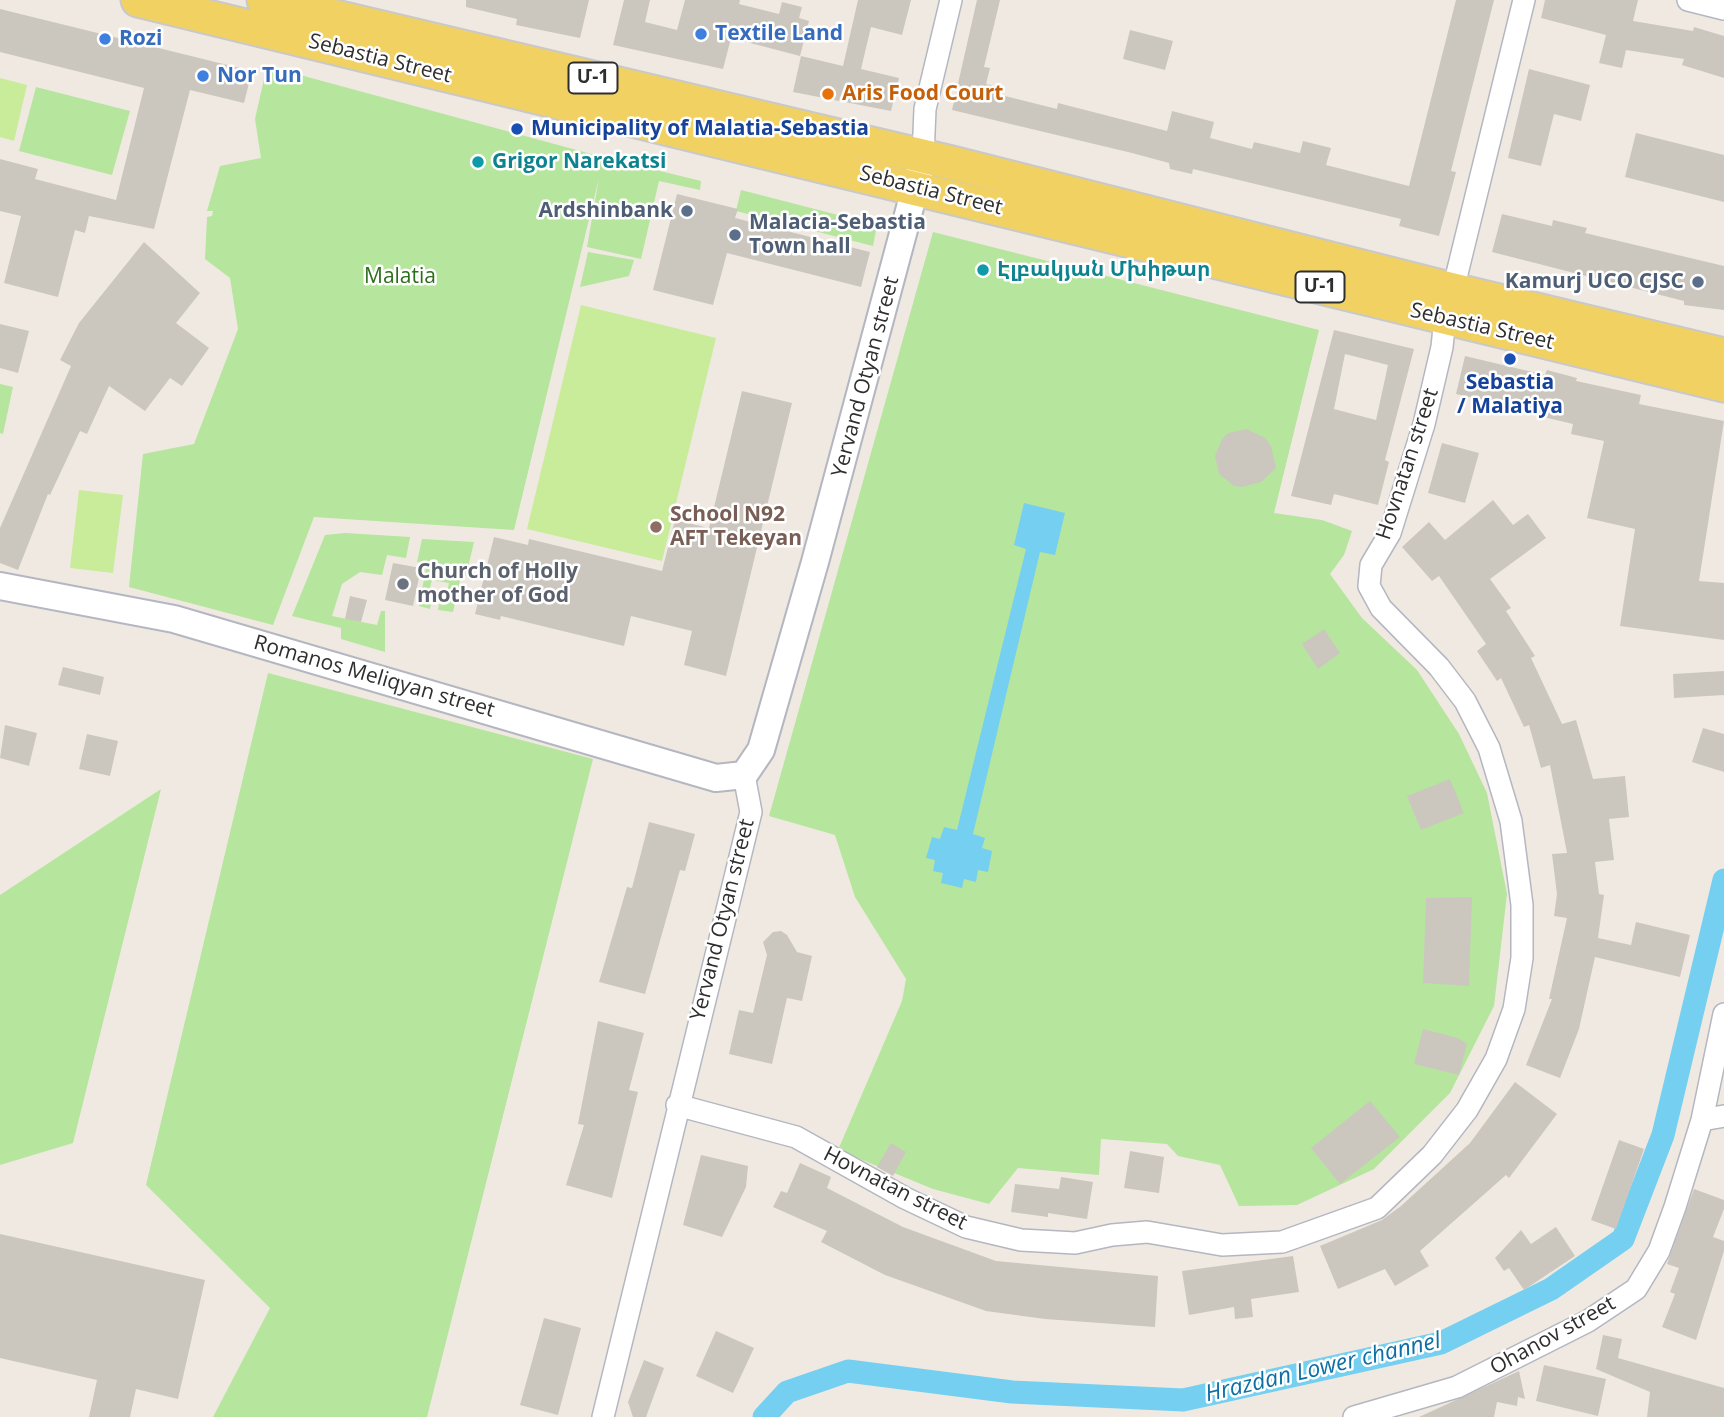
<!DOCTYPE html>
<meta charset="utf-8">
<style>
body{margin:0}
canvas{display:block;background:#efe9e1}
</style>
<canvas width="1724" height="1417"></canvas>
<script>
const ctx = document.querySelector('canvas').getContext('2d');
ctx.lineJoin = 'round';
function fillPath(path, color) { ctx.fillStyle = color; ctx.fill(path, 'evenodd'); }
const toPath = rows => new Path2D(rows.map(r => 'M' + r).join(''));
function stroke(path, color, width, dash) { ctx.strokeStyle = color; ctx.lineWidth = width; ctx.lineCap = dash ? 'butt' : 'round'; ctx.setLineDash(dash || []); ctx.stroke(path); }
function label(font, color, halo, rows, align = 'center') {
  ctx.font = font + ' "Open Sans","Noto Sans Armenian",sans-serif'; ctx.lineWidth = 5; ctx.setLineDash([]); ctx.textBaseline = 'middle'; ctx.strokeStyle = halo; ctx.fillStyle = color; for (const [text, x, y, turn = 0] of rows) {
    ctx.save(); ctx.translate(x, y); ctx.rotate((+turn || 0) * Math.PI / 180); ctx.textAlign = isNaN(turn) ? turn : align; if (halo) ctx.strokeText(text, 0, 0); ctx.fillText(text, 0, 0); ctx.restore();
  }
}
fillPath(toPath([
 [267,66,595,155,701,181,700,190,659,181,641,259,587,247,599,178,514,530,314,517,273,625,129,587,143,454,194,444,238,329,230,278,205,259,207,217,212,216,213,211,207,211,220,166,261,158,255,119],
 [36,87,130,111,112,175,19,151],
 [741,190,877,225,873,246,736,211],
 [933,232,1319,330,1274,513,1322,520,1352,531,1344,555,1330,574,1362,618,1417,670,1459,734,1487,793,1507,894,1494,1006,1450,1093,1374,1169,1297,1205,1239,1206,1220,1165,1178,1156,1167,1144,1101,1139,1099,1175,1018,1168,989,1204,933,1189,838,1150,902,1001,906,979,855,897,835,835,769,816],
 [588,252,634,260,629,276,580,287],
 [0,384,13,387,3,434,0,433],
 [345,533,410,537,406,558,387,555,382,575,360,572,342,584,332,616,377,625,381,611,385,611,385,652,341,639,341,628,292,616,325,535],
 [422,539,474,542,466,576,461,576,453,612,438,610,439,604,444,605,449,583,432,580,426,603,431,604,430,609,419,606,427,563,417,562],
 [268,673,593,759,427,1417,213,1417,270,1308,146,1185],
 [161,789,73,1143,0,1165,0,895]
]), '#b6e59e');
fillPath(toPath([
 [0,78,27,85,14,141,0,137],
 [581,305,716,338,662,561,527,529],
 [79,490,123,495,113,573,70,568]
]), '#c9ec9a');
fillPath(toPath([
 [1024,503,1065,513,1055,555,1040,552,973,834,985,838,982,848,992,851,988,872,978,870,976,882,964,879,962,888,941,883,943,873,933,871,935,860,926,858,932,837,940,839,944,827,957,830,1026,549,1014,545]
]), '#75cff0');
stroke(toPath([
 [764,1417,787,1392,848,1371,1012,1392,1183,1400,1441,1343,1551,1289,1623,1239,1663,1135,1724,880]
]), '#75cff0', 23);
fillPath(toPath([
 [466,0,589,0,580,38,516,25,517,19,466,7],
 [624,0,650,0,645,22,677,30,685,0,740,0,739,4,779,14,782,2,802,7,799,18,809,21,800,56,731,38,723,69,613,45],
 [858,0,911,0,902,35,871,27,861,69,899,78,891,111,793,92,801,56,843,66],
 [977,0,1000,0,984,67,990,68,986,84,1003,88,1001,95,1057,109,1058,103,1167,131,1172,111,1214,122,1210,138,1252,149,1254,142,1300,153,1303,141,1331,148,1326,165,1409,186,1456,0,1494,0,1451,171,1456,172,1439,236,1399,226,1401,219,1193,169,1192,174,1170,169,1169,163,1132,153,952,110],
 [1545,0,1638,0,1633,21,1693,31,1694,27,1724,36,1724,78,1682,65,1684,59,1626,50,1622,68,1599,63,1606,35,1541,18],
 [0,9,252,71,244,103,190,90,154,229,89,216,85,233,75,230,58,297,4,283,21,216,0,211,0,159,38,169,35,179,116,200,144,88,0,52],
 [1130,30,1173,41,1165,70,1123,59],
 [1529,69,1590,85,1581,121,1554,114,1541,166,1508,158],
 [1636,133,1724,155,1724,202,1625,177],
 [677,194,738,209,735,218,870,252,861,287,727,253,713,305,653,290],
 [1502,214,1552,226,1553,220,1587,228,1585,233,1724,266,1724,310,1684,305,1684,301,1492,252],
 [144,242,200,293,176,323,209,348,182,386,170,378,145,411,109,386,87,434,80,431,50,495,48,494,18,570,0,563,0,528,71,366,60,360,79,323],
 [0,324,29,331,18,373,0,368],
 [1334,330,1414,349,1385,460,1389,462,1378,505,1334,494,1331,505,1291,496],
 [1345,354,1388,365,1376,420,1334,409],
 [1465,356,1545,375,1547,370,1577,378,1576,381,1641,395,1639,404,1724,421,1699,581,1724,583,1724,640,1620,626,1635,529,1587,518,1604,441,1571,434,1573,424,1535,415,1536,412,1456,394],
 [742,391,792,403,726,676,684,665,692,631,631,616,624,646,501,616,500,620,475,614,494,537,528,545,529,539,662,571,675,520,709,528],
 [1247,429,1265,438,1271,446,1276,468,1261,482,1242,487,1234,486,1219,474,1215,456,1222,439,1228,433],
 [1442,443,1479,453,1465,503,1428,493],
 [1493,500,1513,525,1528,514,1546,538,1490,579,1511,608,1506,611,1535,656,1531,658,1562,724,1576,720,1593,779,1625,776,1629,817,1609,819,1614,860,1595,862,1599,894,1604,895,1598,938,1631,945,1636,922,1690,935,1680,977,1595,957,1579,1029,1560,1078,1526,1065,1552,999,1549,999,1567,918,1554,916,1557,894,1552,854,1567,853,1550,765,1541,768,1529,725,1524,727,1501,678,1497,681,1477,651,1486,644,1439,576,1432,581,1402,547,1429,522,1445,540],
 [393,563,421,568,413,606,385,600],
 [350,596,367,600,361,622,345,619],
 [1324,629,1340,653,1318,669,1302,644],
 [63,667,104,677,100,695,58,685],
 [1724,671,1724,695,1674,698,1673,674],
 [5,725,37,733,29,766,0,758],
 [1703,728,1724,734,1724,772,1692,762],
 [87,734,118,741,110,776,79,769],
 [1450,779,1464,813,1421,830,1407,796],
 [649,822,695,834,685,871,680,870,645,994,599,982,627,887,632,888],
 [1472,897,1469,986,1423,983,1426,898],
 [781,931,787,935,797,952,812,956,802,1001,787,998,772,1064,729,1054,739,1010,753,1013,767,955,763,942,773,932],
 [598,1021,644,1033,629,1090,638,1092,612,1198,566,1185,584,1125,578,1124],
 [1423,1029,1458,1038,1467,1044,1459,1075,1414,1064],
 [1515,1082,1557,1114,1509,1178,1506,1175,1420,1251,1429,1266,1395,1286,1385,1269,1338,1289,1320,1246,1382,1220,1401,1206,1470,1143],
 [1370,1101,1400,1137,1340,1184,1311,1148],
 [1619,1140,1644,1149,1616,1229,1591,1220],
 [891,1143,906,1152,893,1176,877,1167],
 [1130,1151,1164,1157,1159,1193,1124,1188],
 [701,1155,748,1166,746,1187,722,1237,683,1225],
 [800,1163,831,1177,827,1188,903,1227,996,1261,1158,1276,1155,1327,1045,1319,986,1311,885,1275,821,1242,827,1231,773,1207,781,1191,787,1193],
 [1061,1177,1093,1182,1087,1219,1048,1213,1048,1217,1011,1212,1015,1184,1059,1189],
 [1694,1189,1724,1200,1724,1209,1713,1237,1724,1241,1724,1251,1696,1340,1662,1327,1675,1294,1670,1292,1679,1268,1667,1264],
 [1556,1227,1575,1256,1524,1290,1509,1268,1504,1271,1495,1258,1521,1230,1531,1244],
 [0,1234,205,1280,178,1399,136,1389,130,1417,89,1417,97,1380,0,1358],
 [1293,1256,1299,1292,1251,1299,1253,1317,1235,1319,1234,1307,1189,1315,1182,1271],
 [544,1318,581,1328,558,1415,520,1405],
 [716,1331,754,1348,733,1393,696,1376],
 [1603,1335,1622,1339,1618,1358,1724,1388,1724,1417,1647,1417,1650,1392,1596,1369],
 [644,1360,664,1368,646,1417,633,1417,628,1402],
 [1544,1365,1606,1379,1598,1416,1536,1401],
 [1519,1371,1525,1399,1518,1397,1517,1406,1497,1402,1494,1417,1419,1417]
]), '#cbc7bf');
const minor = toPath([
 [1688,0,1724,9],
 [923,156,925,109,951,0],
 [1453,290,1524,0],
 [677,1105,796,1137,905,1198,966,1227,1021,1240,1075,1243,1112,1235,1147,1232,1222,1245,1282,1242,1377,1208,1432,1155,1467,1110,1496,1059,1514,1009,1522,958,1522,905,1511,821,1489,748,1465,701,1439,667,1381,608,1369,586,1371,565,1390,533,1424,424,1442,347,1445,318],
 [1702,1120,1724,1116],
 [603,1417,751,812,744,775],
 [1354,1417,1457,1387,1588,1321,1636,1289,1659,1251,1675,1207,1702,1120,1724,1014]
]);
const tertiary = toPath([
 [0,586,174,619,716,778,744,775,761,750,815,562,920,170]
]);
const primary = toPath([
 [138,0,1724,385],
 [264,0,952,163,1453,290,1724,355]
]);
stroke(minor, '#b4b7c1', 24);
stroke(tertiary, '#b4b7c1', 30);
stroke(primary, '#c9c9c9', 37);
stroke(minor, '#fff', 21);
stroke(tertiary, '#fff', 26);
stroke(primary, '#f2d163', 33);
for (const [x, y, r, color] of [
 [701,34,7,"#3f7fe0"],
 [105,39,7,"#3f7fe0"],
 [203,76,7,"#3f7fe0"],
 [828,94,7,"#e8710a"],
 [517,129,7,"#1a4fb4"],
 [478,162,7,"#0f9aa8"],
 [687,211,7,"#5c6f8a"],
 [735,235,7,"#5c6f8a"],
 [983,270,7,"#0f9aa8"],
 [1698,282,7,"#5c6f8a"],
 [1510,359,7,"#1a4fb4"],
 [656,527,7,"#8d6e63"],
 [403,584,7,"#6b7280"]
]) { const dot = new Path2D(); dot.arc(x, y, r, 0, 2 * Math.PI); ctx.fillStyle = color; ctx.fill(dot); stroke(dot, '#fff', 2.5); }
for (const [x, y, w] of [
 [593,78,49],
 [1320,287,49]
]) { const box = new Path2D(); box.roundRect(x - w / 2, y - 15.5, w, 31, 5); ctx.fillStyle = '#fff'; ctx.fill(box); stroke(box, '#2e2e2e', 2); }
label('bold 19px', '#2e2e2e', null, [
 ["Մ-1",593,78],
 ["Մ-1",1320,287]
]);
label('bold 21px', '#366cbe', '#fff', [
 ["Textile Land",715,34],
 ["Rozi",119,39],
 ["Nor Tun",217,76]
], 'left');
label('21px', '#2e2e2e', '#fff', [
 ["Sebastia Street",380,59,14],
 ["Sebastia Street",931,191,14],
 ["Sebastia Street",1482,327,13],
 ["Yervand Otyan street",866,377,-75],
 ["Hovnatan street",1408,464,-72],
 ["Romanos Meliqyan street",374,677,16],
 ["Yervand Otyan street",723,920,-76],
 ["Hovnatan street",895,1189,27],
 ["Ohanov street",1553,1336,-29]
]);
label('bold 21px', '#c56008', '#fff', [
 ["Aris Food Court",842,94]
], 'left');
label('bold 21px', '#164399', '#fff', [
 ["Municipality of Malatia-Sebastia",531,129],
 ["Sebastia",1510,383,"center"],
 ["/ Malatiya",1510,407,"center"]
], 'left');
label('bold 21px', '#0d838f', '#fff', [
 ["Grigor Narekatsi",492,162],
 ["Էլբակյան Մխիթար",997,270]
], 'left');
label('bold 21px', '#4e5e75', '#fff', [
 ["Ardshinbank",673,211],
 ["Malacia-Sebastia",749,223,"left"],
 ["Town hall",749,247,"left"],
 ["Kamurj UCO CJSC",1684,282]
], 'right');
label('21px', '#2c6e1b', '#fff', [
 ["Malatia",400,277]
]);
label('bold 21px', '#785e54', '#fff', [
 ["School N92",670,515],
 ["AFT Tekeyan",670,539]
], 'left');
label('bold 21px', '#5b616d', '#fff', [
 ["Church of Holly",417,572],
 ["mother of God",417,596]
], 'left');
label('italic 23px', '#0d6fa3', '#fff', [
 ["Hrazdan Lower channel",1323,1368,-13]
]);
</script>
